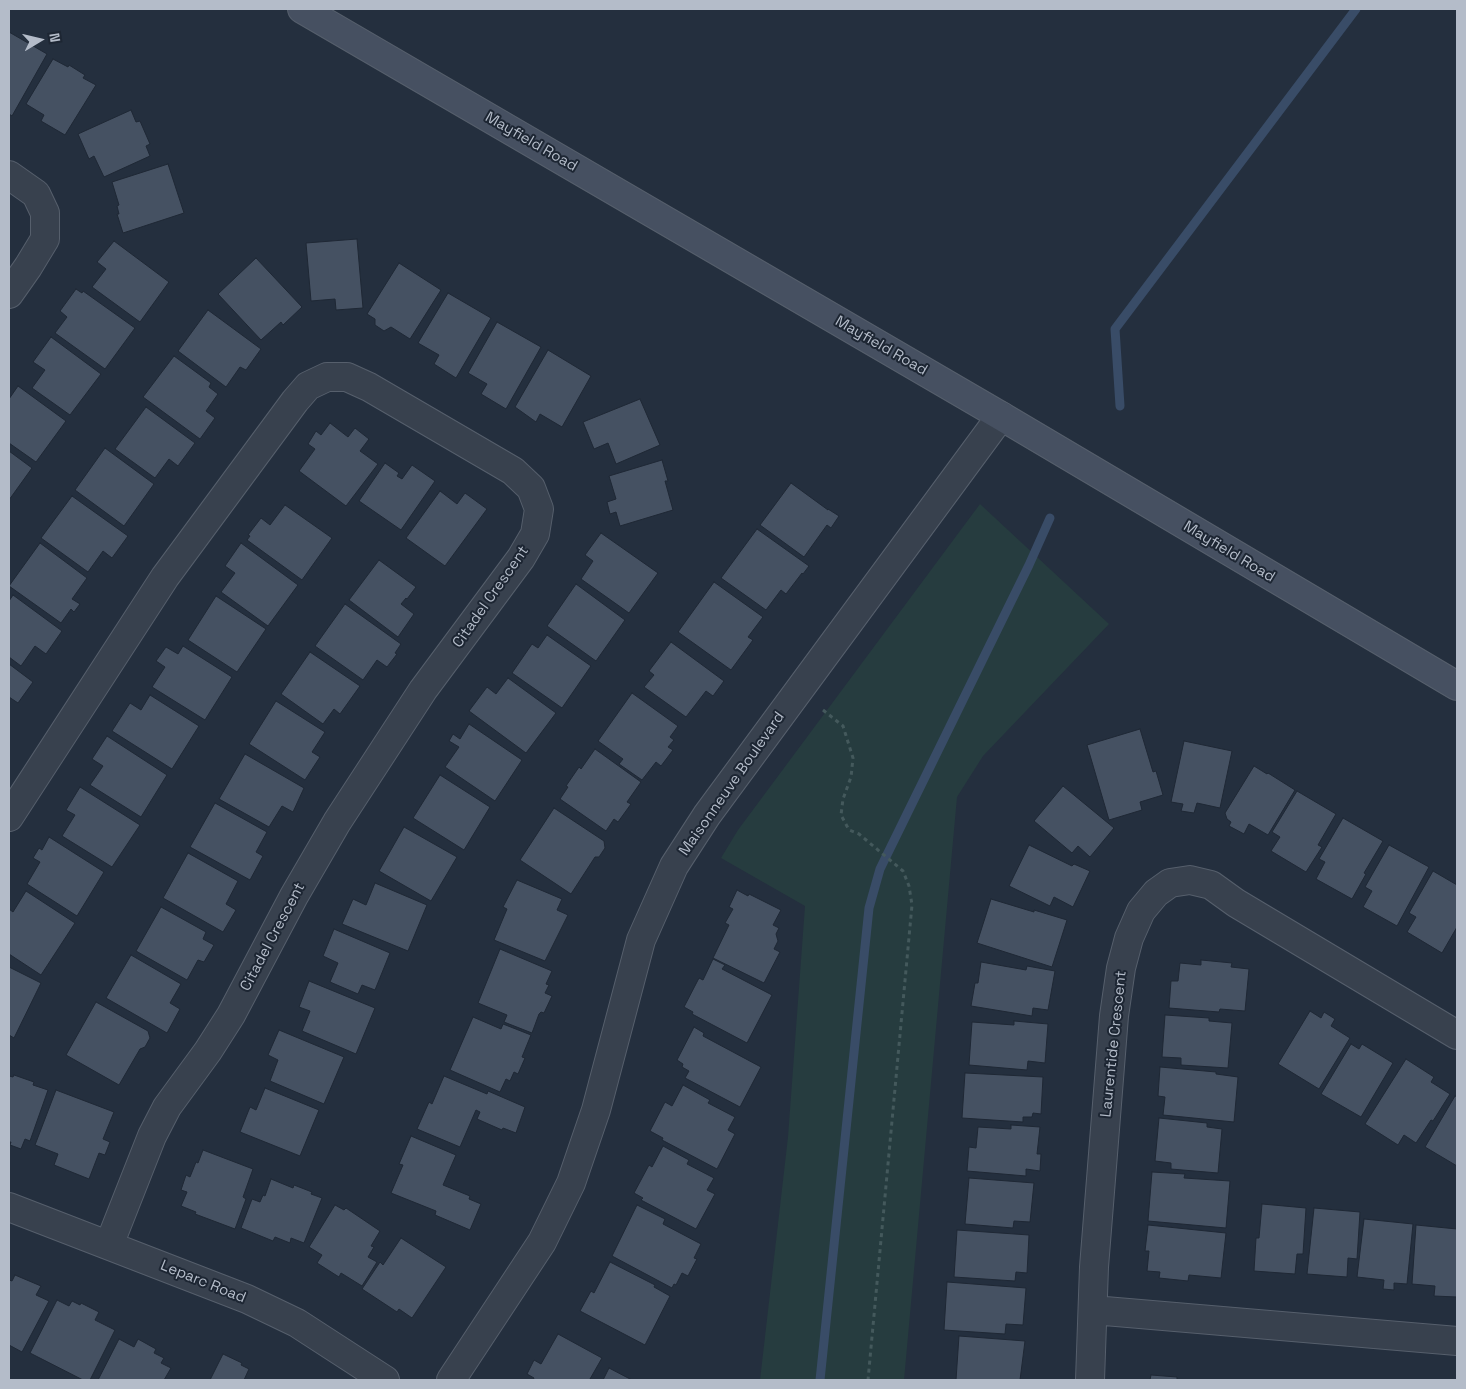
<!DOCTYPE html>
<style>
body{margin:0}
#map{position:relative;width:1466px;height:1389px;overflow:hidden;background:#242f3e;font-family:"Space Grotesk",sans-serif}
canvas{display:block}
.frame{position:absolute;inset:0;border:10px solid #b4bcc9;pointer-events:none}
.north{position:absolute;left:15px;top:15px;width:50px;height:50px;-webkit-text-stroke:4px #1d2633;paint-order:stroke;rotate:81deg;font-size:14px;font-weight:700;line-height:20px;text-align:center;color:#b4bcc9}
.north::after{content:'';display:block;margin:auto;width:18px;height:22px;background:#b4bcc9;clip-path:polygon(50% 0,100% 100%,50% 72%,0 100%)}
</style>
<div id="map">
<canvas width="1466" height="1389"></canvas>
<div class="frame"></div>
<div class="north">N</div>
</div>
<script>
const ctx = document.querySelector('canvas').getContext('2d');
ctx.lineJoin = 'round';
function fillPath(path, color) { ctx.fillStyle = color; ctx.fill(path, 'evenodd'); }
const toPath = rows => new Path2D(rows.map(r => 'M' + r).join(''));
function stroke(path, color, width, dash) { ctx.strokeStyle = color; ctx.lineWidth = width; ctx.lineCap = dash ? 'butt' : 'round'; ctx.setLineDash(dash || []); ctx.stroke(path); }
function label(font, color, halo, rows, align = 'center') {
  ctx.font = font + ' "Space Grotesk",sans-serif'; ctx.lineWidth = 4; ctx.setLineDash([]); ctx.textBaseline = 'middle'; ctx.strokeStyle = halo; ctx.fillStyle = color; for (const [text, x, y, turn = 0] of rows) {
    ctx.save(); ctx.translate(x, y); ctx.rotate((+turn || 0) * Math.PI / 180); ctx.textAlign = isNaN(turn) ? turn : align; if (halo) ctx.strokeText(text, 0, 0); ctx.fillText(text, 0, 0); ctx.restore();
  }
}
fillPath(toPath([
 [980,504,1109,624,983,756,957,797,904,1380,760,1380,788,1137,805,906,721,858,738,830]
]), '#263c3f');
stroke(toPath([
 [1120,406,1115,329,1356,9],
 [820,1380,869,908,880,869,1029,565,1050,518]
]), '#394c67', 9);
const building = toPath([
 [9,32,47,54,12,116,9,114,9,32],
 [53,59,68,67,69,65,85,75,83,78,96,85,65,135,41,121,44,115,26,104,53,59],
 [131,110,136,122,140,121,150,144,146,146,150,156,104,177,94,156,89,159,78,134,131,110],
 [168,164,184,213,123,233,117,214,119,214,117,206,119,205,112,182,168,164],
 [357,239,363,308,336,310,335,299,311,301,306,243,357,239],
 [114,241,169,282,140,322,92,287,106,269,97,262,114,241],
 [256,258,302,307,283,325,281,322,261,340,218,294,256,258],
 [399,263,441,290,410,339,391,327,384,331,375,325,375,319,367,314,399,263],
 [76,289,82,293,83,291,135,328,105,369,55,333,67,317,60,311,76,289],
 [448,293,491,318,456,378,434,364,439,355,418,343,448,293],
 [208,310,261,349,246,370,240,367,226,387,178,351,208,310],
 [497,322,541,347,506,409,481,394,487,384,468,373,497,322],
 [51,337,101,374,70,415,32,388,45,370,33,362,51,337],
 [548,350,591,376,562,427,540,414,536,422,515,407,548,350],
 [174,356,211,383,209,387,218,394,206,411,215,418,200,439,143,397,174,356],
 [18,386,66,421,36,462,9,443,9,399,18,386],
 [640,399,660,445,616,464,608,443,594,449,583,422,640,399],
 [146,407,195,443,178,466,169,459,155,478,115,449,146,407],
 [330,423,348,437,355,428,369,439,360,451,378,464,346,506,299,471,315,449,308,444,316,431,321,435,330,423],
 [105,448,154,484,124,526,75,490,105,448],
 [9,451,32,468,9,500,9,451],
 [662,460,668,481,665,481,673,510,620,526,616,512,610,514,607,502,616,499,609,476,662,460],
 [385,463,399,473,397,476,402,479,412,465,435,481,401,530,359,501,385,463],
 [791,483,828,510,828,509,839,516,831,528,827,525,804,557,760,525,791,483],
 [440,491,457,504,465,493,487,509,445,566,406,538,440,491],
 [72,496,128,536,112,558,103,551,88,572,41,538,72,496],
 [285,505,332,538,302,580,247,540,250,536,248,535,261,518,270,525,285,505],
 [757,529,809,566,803,574,802,573,786,594,781,590,766,610,721,578,757,529],
 [601,533,658,573,629,613,581,579,593,561,585,555,601,533],
 [40,543,87,578,72,599,80,604,74,612,71,609,61,623,9,586,40,543],
 [241,543,298,585,268,626,221,592,235,573,225,566,241,543],
 [379,560,416,587,407,599,406,598,401,604,414,614,398,637,349,600,379,560],
 [714,582,763,617,748,637,753,640,731,670,678,632,714,582],
 [576,584,625,620,596,661,547,626,576,584],
 [13,595,62,631,46,654,35,646,21,666,9,657,9,601,13,595],
 [216,596,266,629,237,672,188,640,216,596],
 [345,604,401,644,395,653,397,654,387,667,377,660,363,680,315,646,345,604],
 [547,635,591,666,562,708,512,673,532,644,538,648,547,635],
 [671,642,724,681,713,696,706,691,686,717,644,687,654,675,649,671,671,642],
 [183,646,232,677,205,720,152,687,165,667,156,661,166,647,178,654,183,646],
 [310,652,360,686,340,714,334,709,323,724,281,694,310,652],
 [9,664,33,682,18,703,9,697,9,664],
 [508,678,556,713,526,753,469,711,487,687,496,694,508,678],
 [632,693,678,726,670,737,674,740,668,747,673,750,661,766,656,762,642,780,619,764,623,759,598,741,632,693],
 [150,695,199,726,172,769,112,731,130,703,141,710,150,695],
 [276,701,325,732,312,752,320,757,305,780,249,744,276,701],
 [469,724,522,760,495,801,445,767,459,747,449,741,453,734,460,739,469,724],
 [1140,729,1153,772,1156,771,1163,795,1140,802,1142,810,1109,820,1087,745,1140,729],
 [107,736,167,775,141,817,90,785,103,766,92,759,107,736],
 [1184,741,1232,751,1220,808,1197,803,1194,813,1181,811,1183,804,1171,802,1184,741],
 [595,749,641,782,627,802,631,804,618,822,614,819,606,831,560,799,568,787,566,786,579,767,581,769,595,749],
 [245,754,304,788,293,812,282,806,269,827,219,799,245,754],
 [1254,766,1267,774,1268,773,1295,790,1268,835,1249,824,1244,834,1229,826,1231,822,1227,819,1225,813,1254,766],
 [440,775,490,807,464,850,413,818,440,775],
 [1063,786,1114,828,1090,857,1078,846,1072,853,1034,821,1063,786],
 [80,787,140,825,112,867,62,836,75,815,66,810,80,787],
 [1297,791,1336,814,1318,845,1322,847,1306,872,1271,851,1280,837,1272,832,1297,791],
 [215,803,267,832,256,852,263,856,250,880,190,847,215,803],
 [554,808,604,841,605,848,599,857,595,857,571,894,520,860,554,808],
 [1343,818,1383,841,1364,873,1366,874,1352,899,1316,879,1325,862,1319,859,1343,818],
 [404,827,457,857,431,901,379,871,404,827],
 [49,837,104,872,77,916,27,884,40,862,33,858,39,848,42,850,49,837],
 [1029,845,1072,866,1074,864,1090,871,1073,907,1054,897,1050,906,1009,886,1029,845],
 [1389,845,1429,867,1397,926,1363,907,1372,891,1365,887,1389,845],
 [188,853,238,881,226,904,236,910,223,932,163,898,188,853],
 [1433,871,1457,885,1457,927,1442,953,1407,932,1416,917,1409,913,1433,871],
 [517,880,562,899,557,910,568,915,545,961,494,940,507,909,503,907,517,880],
 [375,883,427,905,408,951,342,924,353,899,366,905,375,883],
 [737,890,748,896,749,894,781,910,773,925,779,928,776,934,778,941,774,949,780,952,764,983,713,958,729,925,725,923,733,909,729,907,737,890],
 [26,891,75,923,41,975,9,954,9,909,13,912,26,891],
 [991,899,1034,912,1034,910,1067,920,1052,967,977,943,991,899],
 [161,907,206,932,203,939,214,945,204,962,198,960,187,980,136,951,161,907],
 [334,929,390,953,375,990,362,985,358,994,330,982,338,963,323,956,334,929],
 [500,949,552,971,546,984,549,985,545,993,552,996,544,1013,541,1012,539,1014,532,1033,504,1022,507,1015,478,1003,500,949],
 [131,955,181,984,170,1003,180,1009,167,1033,106,998,131,955],
 [713,959,725,965,722,969,772,995,747,1043,692,1014,693,1012,684,1007,699,978,703,980,713,959],
 [1201,960,1232,963,1231,967,1249,969,1245,1011,1220,1009,1219,1012,1169,1008,1171,981,1178,981,1180,963,1201,965,1201,960],
 [981,962,1026,970,1027,966,1055,971,1048,1010,1033,1008,1032,1016,971,1006,975,983,978,983,981,962],
 [9,967,41,983,14,1038,9,1035,9,967],
 [309,981,375,1008,356,1054,302,1031,310,1011,299,1007,309,981],
 [96,1002,148,1031,150,1038,145,1047,140,1049,119,1085,66,1055,96,1002],
 [1310,1011,1321,1018,1324,1012,1335,1019,1331,1026,1350,1038,1319,1089,1278,1064,1310,1011],
 [1165,1015,1209,1018,1209,1021,1232,1023,1228,1068,1181,1065,1181,1058,1162,1057,1165,1015],
 [473,1017,501,1029,503,1024,531,1035,522,1057,525,1058,518,1074,514,1072,510,1081,506,1079,500,1092,450,1070,473,1017],
 [1014,1021,1048,1024,1045,1063,1028,1061,1027,1070,969,1065,972,1022,1014,1025,1014,1021],
 [694,1027,704,1033,703,1036,761,1067,740,1107,685,1078,689,1071,682,1067,683,1064,677,1060,694,1027],
 [279,1030,344,1057,324,1104,270,1081,278,1060,268,1055,279,1030],
 [1351,1044,1359,1049,1362,1044,1393,1063,1361,1117,1321,1094,1351,1044],
 [1406,1059,1434,1077,1431,1082,1450,1094,1433,1121,1431,1120,1416,1143,1404,1135,1398,1145,1365,1124,1406,1059],
 [1160,1067,1216,1072,1216,1074,1238,1077,1234,1122,1163,1115,1165,1097,1158,1096,1160,1067],
 [965,1073,1043,1077,1041,1114,1033,1113,1032,1117,1023,1117,1023,1122,962,1118,965,1073],
 [14,1075,34,1082,33,1085,48,1090,30,1141,25,1139,21,1149,10,1145,11,1142,9,1142,9,1076,13,1077,14,1075],
 [444,1076,487,1094,488,1091,525,1107,516,1133,503,1128,502,1130,477,1119,480,1112,476,1110,460,1147,417,1129,429,1102,432,1104,444,1076],
 [683,1085,710,1100,708,1103,735,1117,728,1130,735,1134,717,1169,662,1140,663,1138,650,1131,665,1102,672,1106,683,1085],
 [265,1088,319,1110,300,1156,240,1132,250,1107,256,1110,265,1088],
 [56,1090,114,1112,103,1139,110,1142,105,1155,99,1153,89,1179,54,1165,58,1154,35,1145,56,1090],
 [1455,1096,1457,1097,1457,1166,1425,1147,1455,1096],
 [1159,1118,1207,1123,1207,1127,1222,1129,1218,1173,1171,1169,1171,1163,1155,1161,1159,1118],
 [1011,1125,1040,1127,1037,1154,1041,1154,1040,1171,1026,1169,1026,1176,967,1171,969,1147,976,1148,978,1127,1011,1129,1011,1125],
 [411,1136,456,1155,443,1185,470,1196,469,1199,481,1204,470,1230,435,1215,436,1211,391,1193,403,1165,399,1164,411,1136],
 [663,1146,689,1160,687,1164,714,1178,707,1190,715,1194,696,1229,641,1200,643,1198,634,1193,649,1165,652,1167,663,1146],
 [203,1150,253,1169,243,1197,246,1199,235,1229,195,1214,196,1212,181,1206,187,1192,181,1190,186,1175,190,1177,196,1162,198,1163,203,1150],
 [1152,1172,1185,1174,1184,1178,1230,1181,1226,1228,1148,1221,1152,1172],
 [969,1178,1034,1183,1030,1222,1014,1221,1013,1228,965,1224,969,1178],
 [271,1179,293,1188,294,1185,312,1192,311,1194,322,1198,304,1243,291,1238,290,1243,275,1237,273,1241,241,1228,252,1199,260,1202,263,1195,265,1196,271,1179],
 [1262,1204,1306,1208,1303,1254,1297,1254,1295,1274,1254,1271,1256,1238,1259,1238,1262,1204],
 [335,1205,344,1210,346,1208,380,1231,371,1246,374,1247,368,1257,377,1262,362,1286,341,1273,339,1277,317,1263,322,1255,309,1247,335,1205],
 [637,1205,665,1219,663,1224,701,1244,694,1258,697,1259,688,1276,682,1273,676,1285,674,1284,672,1288,612,1256,637,1205],
 [1314,1208,1360,1212,1357,1259,1348,1258,1347,1277,1307,1274,1314,1208],
 [1364,1219,1413,1224,1407,1284,1394,1283,1394,1290,1383,1289,1384,1280,1357,1277,1364,1219],
 [1148,1225,1226,1233,1221,1278,1189,1275,1188,1281,1159,1278,1160,1272,1147,1271,1149,1251,1145,1251,1148,1225],
 [1416,1225,1457,1229,1457,1297,1434,1296,1435,1286,1412,1284,1416,1225],
 [957,1230,1029,1235,1027,1273,1016,1272,1015,1281,954,1277,957,1230],
 [401,1238,446,1267,412,1318,399,1309,397,1312,362,1289,380,1262,383,1265,401,1238],
 [610,1262,655,1285,654,1287,670,1296,645,1345,580,1311,591,1291,594,1293,610,1262],
 [15,1275,41,1286,36,1295,49,1301,22,1352,9,1345,9,1280,12,1281,15,1275],
 [947,1282,1026,1288,1023,1325,1006,1324,1005,1334,944,1330,947,1282],
 [57,1300,69,1306,72,1301,80,1305,81,1303,99,1312,95,1320,115,1330,90,1380,83,1380,30,1353,57,1300],
 [558,1334,602,1358,590,1379,593,1380,533,1380,534,1378,527,1374,534,1360,541,1364,558,1334],
 [959,1336,1025,1341,1020,1380,956,1380,959,1336],
 [119,1339,134,1347,138,1339,156,1349,154,1353,164,1358,161,1363,171,1368,164,1380,98,1380,119,1339],
 [223,1354,242,1363,241,1365,249,1369,244,1380,210,1380,223,1354],
 [609,1368,632,1380,603,1380,609,1368],
 [1151,1375,1177,1377,1177,1380,1150,1380,1151,1375]
]);
fillPath(building, '#455162');
stroke(building, '#1f2835', 1);
const minor = toPath([
 [9,175,36,194,45,213,45,239,28,267,9,294],
 [9,817,165,577,295,401,308,386,327,377,347,377,369,387,513,471,531,488,539,509,535,534,521,558,423,690,337,822,294,896,231,1015,208,1051,167,1107,152,1136,109,1245],
 [9,1207,247,1299,297,1323,385,1380],
 [1093,1310,1457,1341],
 [1090,1380,1094,1267,1114,1016,1121,968,1129,938,1141,911,1156,893,1170,883,1190,880,1211,885,1236,903,1457,1035]
]);
const tertiary = toPath([
 [451,1380,542,1242,571,1183,596,1110,641,940,674,866,707,815,1001,416]
]);
const secondary = toPath([
 [302,9,1001,416,1457,686]
]);
stroke(minor, '#565f6c', 30);
stroke(tertiary, '#565f6c', 30);
stroke(secondary, '#565f6c', 30);
stroke(toPath([
 [823,710,843,726,853,758,851,777,843,799,841,815,849,830,859,834,903,871,909,886,912,905,868,1380]
]), '#44595c', 3, [4, 4]);
stroke(minor, '#38414e', 28);
stroke(tertiary, '#38414e', 28);
stroke(secondary, '#465061', 28);
label('15px', '#b4bcc9', '#1d2633', [
 ["Mayfield Road",531,142,30],
 ["Mayfield Road",881,346,30],
 ["Mayfield Road",1229,552,31],
 ["Citadel Crescent",491,597,-55],
 ["Maisonneuve Boulevard",732,784,-55],
 ["Citadel Crescent",273,937,-62],
 ["Laurentide Crescent",1114,1044,-84],
 ["Leparc Road",203,1282,22]
]);
</script>
